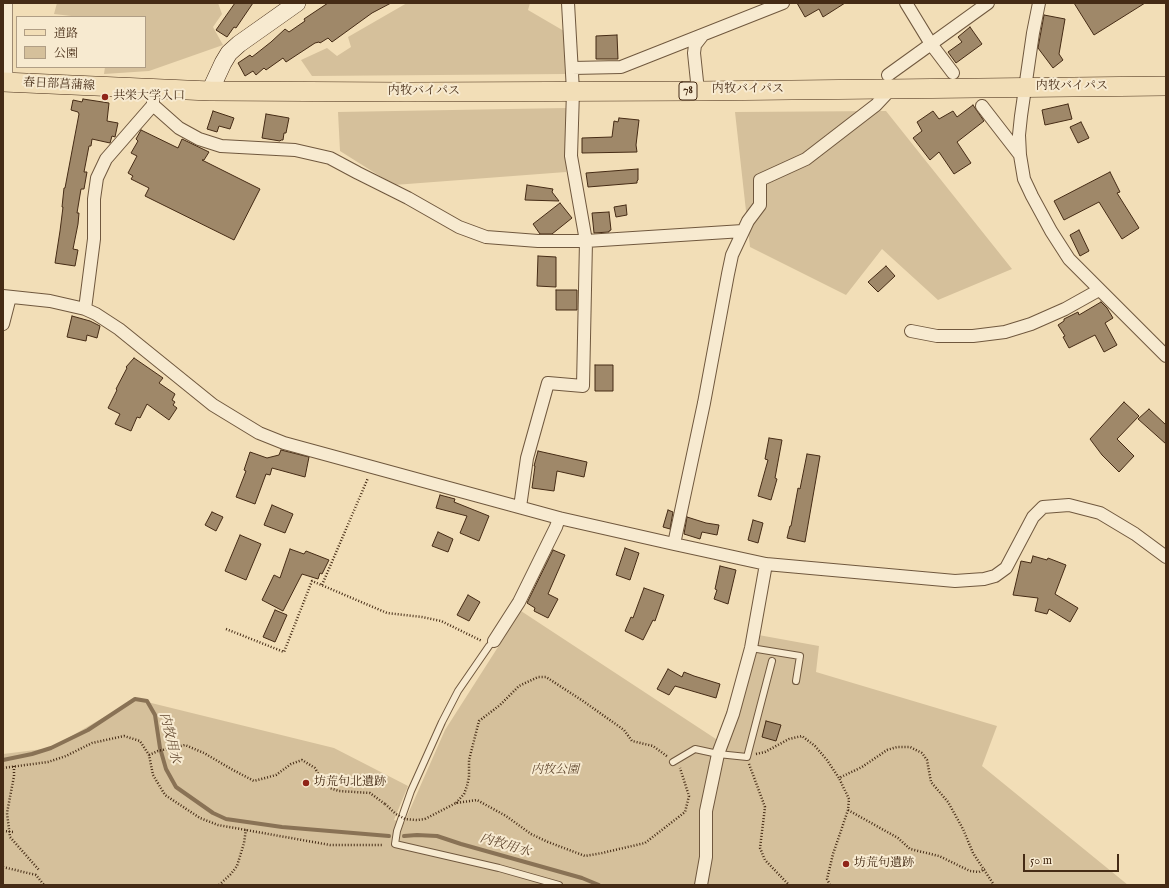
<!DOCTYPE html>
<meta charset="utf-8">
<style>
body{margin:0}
#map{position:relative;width:1169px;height:888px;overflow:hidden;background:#f2deb7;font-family:"IM FELL English","Noto Serif JP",serif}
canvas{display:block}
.frame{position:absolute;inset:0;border:4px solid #452b15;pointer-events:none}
.legend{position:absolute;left:16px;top:16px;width:130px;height:52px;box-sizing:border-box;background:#f7ead0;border:1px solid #b09e85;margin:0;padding:5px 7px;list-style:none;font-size:12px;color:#452b15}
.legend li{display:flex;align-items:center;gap:8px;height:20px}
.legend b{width:20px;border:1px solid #b09e85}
.scale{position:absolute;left:1023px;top:854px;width:96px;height:18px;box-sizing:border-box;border:2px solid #452b15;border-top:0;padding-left:5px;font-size:12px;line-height:14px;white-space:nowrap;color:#452b15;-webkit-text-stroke:3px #f7ead0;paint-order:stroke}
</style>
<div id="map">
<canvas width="1169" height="888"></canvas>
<div class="frame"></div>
<ul class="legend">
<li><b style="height:5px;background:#f2deb7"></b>道路</li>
<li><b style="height:11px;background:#d5c09b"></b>公園</li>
</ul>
<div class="scale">50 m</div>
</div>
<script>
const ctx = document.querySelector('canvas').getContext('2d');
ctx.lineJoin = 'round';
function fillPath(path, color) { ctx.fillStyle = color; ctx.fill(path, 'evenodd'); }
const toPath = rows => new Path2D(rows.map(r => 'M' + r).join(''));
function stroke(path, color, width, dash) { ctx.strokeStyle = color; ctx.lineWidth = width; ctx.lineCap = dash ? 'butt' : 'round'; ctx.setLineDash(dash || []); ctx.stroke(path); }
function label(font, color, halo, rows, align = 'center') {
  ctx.font = font + ' "IM FELL English","Noto Serif JP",serif'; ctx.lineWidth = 4; ctx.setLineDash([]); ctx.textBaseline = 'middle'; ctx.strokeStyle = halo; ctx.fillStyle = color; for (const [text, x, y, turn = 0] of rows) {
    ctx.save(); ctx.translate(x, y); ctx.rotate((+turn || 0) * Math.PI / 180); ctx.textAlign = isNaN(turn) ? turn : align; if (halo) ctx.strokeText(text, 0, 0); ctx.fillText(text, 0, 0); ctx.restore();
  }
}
fillPath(toPath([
 [57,3,218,3,222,14,213,27,223,45,149,71,104,74,105,67,145,67,145,17,80,17,54,14],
 [407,3,530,3,528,10,564,31,565,74,312,76,301,60,327,48,337,56,351,47,348,37],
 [566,108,566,172,394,185,340,151,338,112],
 [886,111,1012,269,938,300,882,249,846,295,750,247,735,112],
 [521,611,722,743,753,634,819,646,816,672,997,726,982,766,1128,885,3,885,3,754,51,748,135,699,334,748,408,786,394,820,404,823,445,730]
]), '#d5c09b');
stroke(toPath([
 [3,760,32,754,51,748,88,730,135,699,147,701,155,715,160,748,166,769,176,787,213,813,226,819,282,827,389,836],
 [404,836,417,835,437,836,461,844,582,878,599,885]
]), '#897255', 4);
const building = toPath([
 [235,3,253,3,236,28,234,27,227,37,216,30,235,3],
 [328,3,391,3,372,13,332,42,328,38,320,43,319,42,315,43,286,62,283,58,266,70,264,68,256,75,253,71,245,76,238,63,250,55,252,57,271,42,285,29,289,32,305,21,304,19,328,3],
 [797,3,845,3,823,17,819,9,805,17,797,3],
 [1074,3,1145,3,1094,35,1074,3],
 [1044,15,1065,19,1059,54,1063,60,1053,68,1038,48,1044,15],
 [970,27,982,44,956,63,948,52,962,42,958,37,970,27],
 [617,35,618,59,596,59,596,36,617,35],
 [83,99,109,103,107,121,118,123,115,137,112,136,110,143,92,139,91,146,89,146,84,172,87,172,84,189,81,189,77,213,79,213,78,224,73,249,78,250,75,266,55,263,60,231,63,207,62,207,64,188,65,188,79,114,78,112,71,110,73,100,82,102,83,99],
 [1068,104,1072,119,1045,125,1042,110,1068,104],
 [973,105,984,121,957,142,971,163,954,174,939,152,930,160,913,138,922,131,917,122,933,111,939,119,953,111,957,117,973,105],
 [213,111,234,118,230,129,219,126,217,132,207,129,213,111],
 [266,114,289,118,286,133,284,133,283,140,281,140,280,141,262,138,266,114],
 [619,118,639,120,636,145,637,152,582,153,582,138,612,137,614,121,618,122,619,118],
 [1081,122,1089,138,1078,143,1070,127,1081,122],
 [141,130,178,148,182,139,209,152,204,160,202,160,260,189,234,240,145,196,149,188,131,179,133,176,128,173,137,156,131,153,138,141,136,139,141,130],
 [638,169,638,180,637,181,637,183,588,187,586,173,638,169],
 [1110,172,1120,192,1117,193,1139,228,1122,239,1099,202,1064,220,1054,201,1110,172],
 [527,185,553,189,552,192,559,201,525,200,527,185],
 [560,203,572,218,552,234,540,234,533,224,560,203],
 [626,205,627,215,616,217,614,207,626,205],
 [609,212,611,230,609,231,609,232,594,233,592,213,609,212],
 [1079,230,1089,251,1080,256,1070,235,1079,230],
 [538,256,556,257,556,287,537,286,538,256],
 [886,266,895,276,878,292,868,282,886,266],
 [556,290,577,290,577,310,556,310,556,290],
 [1101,302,1107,308,1113,318,1105,323,1117,345,1104,352,1095,335,1069,348,1063,337,1065,336,1058,325,1064,321,1064,319,1078,312,1079,315,1101,302],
 [72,316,90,321,100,326,97,338,87,335,86,341,67,337,72,316],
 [134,358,163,378,159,383,175,394,172,400,175,402,173,405,177,408,169,420,147,404,140,418,137,417,131,431,115,424,120,414,108,408,117,390,116,389,127,368,126,367,134,358],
 [595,365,613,365,613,391,595,391,595,365],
 [1124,402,1139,416,1117,439,1134,456,1119,472,1102,455,1090,439,1124,402],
 [1149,409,1166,425,1166,444,1138,419,1149,409],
 [769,438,782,440,775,478,777,479,771,500,758,496,768,460,765,459,769,438],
 [281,450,309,457,305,477,272,468,270,475,266,474,255,504,236,497,246,471,244,470,250,452,267,458,279,455,281,450],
 [538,451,587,462,584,477,557,471,554,491,532,488,535,466,534,466,538,451],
 [807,454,820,456,805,542,787,538,790,526,791,526,798,488,800,489,807,454],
 [440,495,455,499,454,502,489,516,479,541,460,533,467,516,436,508,440,495],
 [272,505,293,514,285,533,264,525,272,505],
 [668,510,673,512,670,529,663,527,668,510],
 [212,512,223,517,216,531,205,525,212,512],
 [687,517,706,523,719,525,717,535,702,532,700,539,684,534,687,517],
 [753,520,763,523,758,543,748,540,753,520],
 [438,532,453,539,448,552,432,546,438,532],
 [240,535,261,544,246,580,225,571,240,535],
 [625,548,639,553,630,580,616,575,625,548],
 [290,549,304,554,306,551,329,560,322,574,320,573,318,579,302,574,283,611,262,600,274,575,280,578,290,549],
 [553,550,565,555,548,594,558,599,548,618,534,611,535,608,527,603,553,550],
 [1033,556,1047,560,1048,558,1066,565,1055,594,1078,608,1070,622,1049,609,1047,614,1035,611,1038,598,1013,595,1021,561,1031,563,1033,556],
 [720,566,736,570,728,604,714,599,717,590,715,589,720,566],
 [644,588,664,595,655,621,653,620,643,640,625,631,631,617,633,618,644,588],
 [468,595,480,602,469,621,457,615,468,595],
 [275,610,287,615,275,642,263,637,275,610],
 [668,669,682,677,684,672,694,676,720,684,716,698,675,686,669,695,657,689,668,669],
 [766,721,781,725,776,741,762,737,766,721]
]);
fillPath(building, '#9f8869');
stroke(building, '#452b15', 1);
const lane = toPath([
 [494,641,489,646,458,691,442,722,411,791,397,831,395,844,499,868,559,885],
 [751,648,800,656,796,681],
 [673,762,695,749,718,754,747,757,772,661]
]);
const street = toPath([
 [906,3,931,44,953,73],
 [1039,3,1033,33,1021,116,1019,135,1020,155,1024,179,1032,196,1051,231,1069,259,1166,356],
 [572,68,621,67,783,3],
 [888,75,988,3],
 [698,91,694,53,695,45,702,36],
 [153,105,179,128,199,139,221,146,295,150,330,158,358,173,408,198,459,227,486,237,538,241,586,241,743,231],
 [982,106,1020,155],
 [3,296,50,301,85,309,96,314,119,329,213,405,259,433,284,443,559,518,674,544,766,564,955,581,984,579,995,576,1006,568,1033,517,1043,507,1069,505,1100,513,1135,534,1166,557],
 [85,309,94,239,94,199,97,178,106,159,153,105,153,98],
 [3,324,10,297],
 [911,331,937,336,973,336,1005,332,1031,324,1065,309,1099,290],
 [520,507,527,458,548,383,583,386,586,241,571,156,573,91,568,3],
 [674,544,704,403,728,274,732,255,748,221,760,205,760,180,806,159,876,105,891,89],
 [494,641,519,602,556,527,559,518],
 [701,885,706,857,706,811,718,754,733,714,751,648,766,564]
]);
const secondary = toPath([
 [4,3,4,82],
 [210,91,223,63,229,53,239,44,297,3]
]);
const primary = toPath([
 [3,82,210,91,406,92,698,91,1166,86]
]);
stroke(lane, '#70583e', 8);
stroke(street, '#70583e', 14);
stroke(secondary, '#452b15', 18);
stroke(primary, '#452b15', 20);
stroke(toPath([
 [322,585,368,478],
 [226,629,284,652,312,581,387,613,422,617,441,621,482,641],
 [756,754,765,752,789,739,802,736,815,746,827,760,839,778,862,767,887,750,897,747,910,747,922,753,927,760,931,782,948,802,963,829,973,853,994,885],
 [149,755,158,751,185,745,204,753,233,770,254,781,276,775,291,764,302,760,315,768,322,781,330,788,339,791,370,793,385,804],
 [749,764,765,807,760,848,765,860,789,885],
 [14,766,14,776,7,813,10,837,39,870],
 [3,768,48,762,66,756,92,743,124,736,140,741,149,755,153,775,165,795,200,818,218,825,330,845,383,845],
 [456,803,464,794,467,786,469,777,469,760,479,721,500,705,519,686,538,677,546,677,583,701,624,730,632,741,653,746,668,757],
 [848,810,898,838,910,849,939,856,970,871,979,872,985,869],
 [425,819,456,803,477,800,506,816,531,834,548,842,585,856,602,853,645,843,685,812,689,796,680,768],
 [3,831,14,832],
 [3,867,36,875,44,885],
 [219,885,231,874,237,866,244,843,246,829],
 [830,885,827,879,833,854,848,810,849,799,839,778]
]), '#452b15', 2.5, [1, 2]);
stroke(lane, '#f7ead0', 6);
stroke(street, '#f7ead0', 12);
stroke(secondary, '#f7ead0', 17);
stroke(primary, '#f2deb7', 19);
stroke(toPath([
 [385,804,396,814,405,819,417,820,425,819]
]), '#452b15', 2.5, [1, 2]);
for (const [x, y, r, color] of [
 [105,97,4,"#8f2418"],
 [306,783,4,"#8f2418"],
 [846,864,4,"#8f2418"]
]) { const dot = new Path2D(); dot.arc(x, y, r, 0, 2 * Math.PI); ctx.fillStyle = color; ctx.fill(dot); stroke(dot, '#f7ead0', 1.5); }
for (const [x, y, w] of [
 [688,91,18]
]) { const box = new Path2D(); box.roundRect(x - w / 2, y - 9, w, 18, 3); ctx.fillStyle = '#f7ead0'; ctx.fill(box); stroke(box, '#452b15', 1); }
label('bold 11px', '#452b15', null, [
 ["78",688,91]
]);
label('12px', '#452b15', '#f7ead0', [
 ["春日部菖蒲線",59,85,3],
 ["内牧バイパス",1072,87],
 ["内牧バイパス",748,90],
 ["内牧バイパス",424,92]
]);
label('12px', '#452b15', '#f7ead0', [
 ["共栄大学入口",113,97],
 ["坊荒句北遺跡",314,783],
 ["坊荒句遺跡",854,864]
], 'left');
label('italic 12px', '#624930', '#f7ead0', [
 ["内牧公園",555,771]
]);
label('italic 13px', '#624830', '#f7ead0', [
 ["内牧用水",169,738,76],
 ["内牧用水",505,846,17]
]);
</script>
